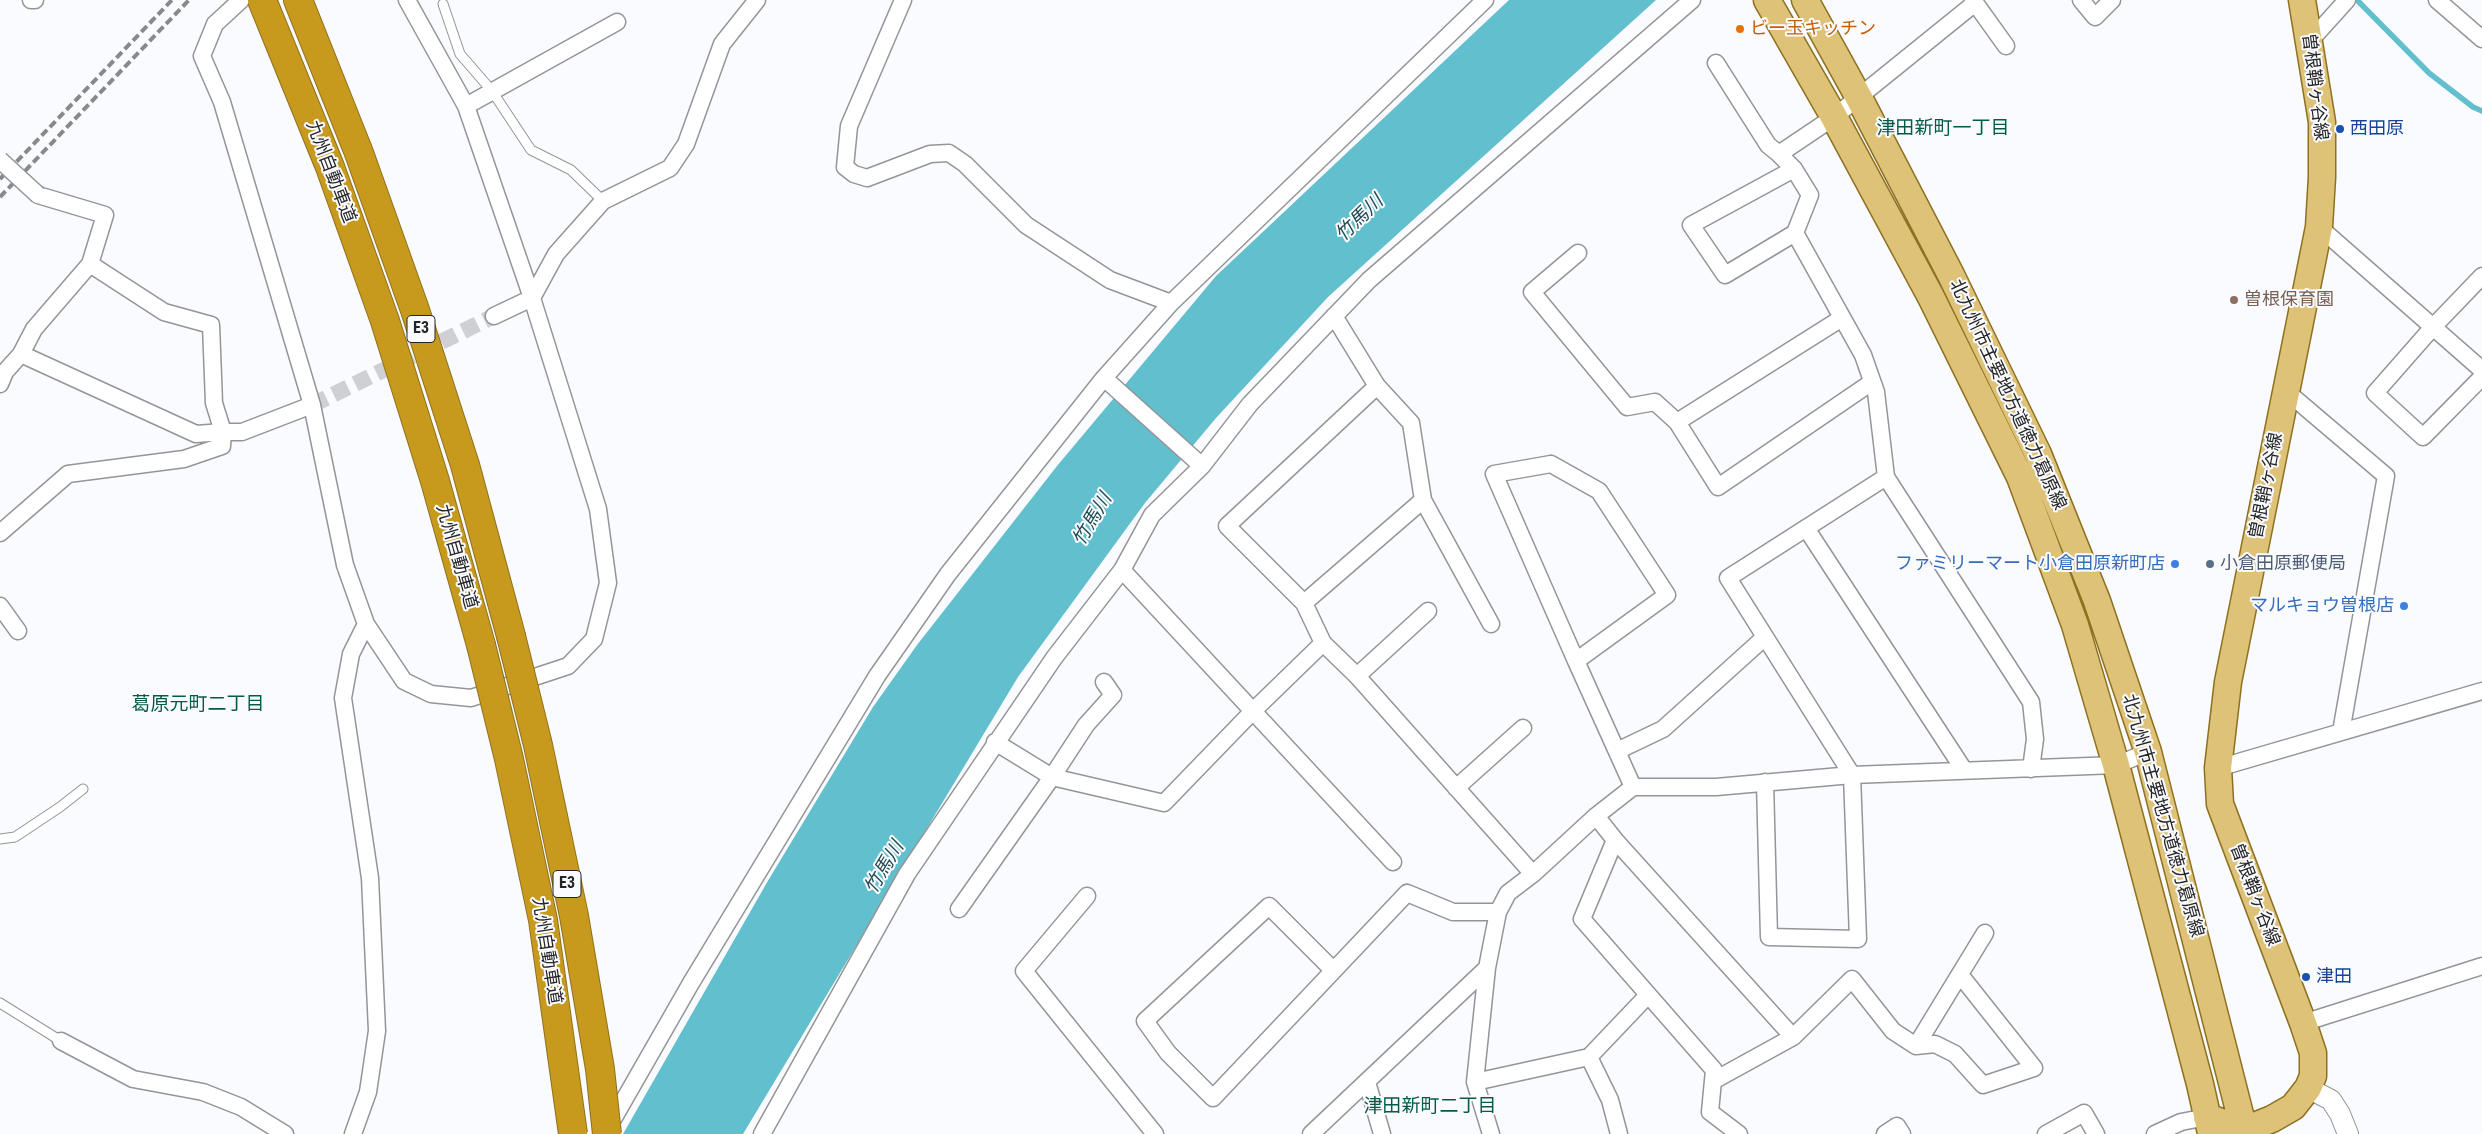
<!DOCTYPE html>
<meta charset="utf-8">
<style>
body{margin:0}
canvas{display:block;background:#fafbff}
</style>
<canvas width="2482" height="1134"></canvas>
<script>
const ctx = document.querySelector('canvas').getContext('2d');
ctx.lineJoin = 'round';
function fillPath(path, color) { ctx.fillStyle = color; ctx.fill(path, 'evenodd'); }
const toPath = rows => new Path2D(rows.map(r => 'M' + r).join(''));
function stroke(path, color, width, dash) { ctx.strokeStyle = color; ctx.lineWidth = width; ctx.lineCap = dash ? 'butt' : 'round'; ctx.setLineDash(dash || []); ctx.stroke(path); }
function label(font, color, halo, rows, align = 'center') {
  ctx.font = font + ' "Roboto Condensed","Noto Sans JP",sans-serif'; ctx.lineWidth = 4; ctx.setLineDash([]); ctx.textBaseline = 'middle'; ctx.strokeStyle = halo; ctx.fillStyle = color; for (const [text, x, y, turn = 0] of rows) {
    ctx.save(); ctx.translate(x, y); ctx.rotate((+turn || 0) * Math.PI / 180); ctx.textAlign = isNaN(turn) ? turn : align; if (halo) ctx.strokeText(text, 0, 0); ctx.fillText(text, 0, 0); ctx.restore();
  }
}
fillPath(toPath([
 [1509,0,1656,0,1328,297,1216,418,1145,503,1018,677,743,1134,623,1134,769,879,873,707,917,645,1057,466,1216,276]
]), '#62bfcd');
stroke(toPath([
 [2357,0,2429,73,2473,107,2482,111]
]), '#62bfcd', 5.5);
stroke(toPath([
 [312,405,494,316]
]), '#cfd0d4', 16, [16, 8]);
const service = toPath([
 [443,4,460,54,492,91,531,150,571,170,603,201],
 [0,839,15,837,60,807,83,789],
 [0,1003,61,1041]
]);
const minor = toPath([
 [31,0,35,0],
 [241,0,215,24,202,56,222,102,312,405,345,565,366,624,404,681,431,694,471,698,568,666,594,639,608,583,598,509,532,298,466,106,407,0],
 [903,0,849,126,845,167,854,174,867,178,930,154,949,153,965,164,1026,225,1110,280,1171,303],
 [1973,0,2006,46],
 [2081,0,2095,17,2112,0],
 [2437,0,2482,39],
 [1975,3,1834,117,1779,154,1794,169,1810,195,1795,233,1863,355,1876,392,1886,477,2031,702,2035,739,2031,769],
 [2310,41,2347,0],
 [1716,63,1768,145,1779,154],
 [466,106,617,22],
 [1794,169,1691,225,1725,275,1795,233],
 [38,195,105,215,90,264,164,312,211,325,214,403,223,432,242,432,312,405],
 [2319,227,2482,370],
 [1578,253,1532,292,1627,407,1655,402,1677,422],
 [2482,276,2433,327,2375,393,2423,437,2482,377],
 [494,316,532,298,556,254,603,201,670,168,686,144,722,44,757,0],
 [1334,316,1377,386],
 [1842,318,1677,422,1718,487,1872,382],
 [1104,378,1202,466],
 [0,384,5,372,21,354],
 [2286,391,2386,476,2341,732],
 [1551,464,1599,491,1667,595,1576,661,1494,474,1551,464],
 [1423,500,1491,624],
 [1806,528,1964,770],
 [0,533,68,474,184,459,222,446,223,432,196,434,21,354,34,329,90,264],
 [1122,570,1393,862],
 [1304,603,1423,500,1411,423,1377,386,1227,526,1304,603,1323,643],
 [0,606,18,631],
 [1576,661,1633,787],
 [1357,676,1428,611],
 [995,742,1052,777,1164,803,1253,711,1323,643,1357,676,1533,874],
 [1617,751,1663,729,1765,637],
 [2218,768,2482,691],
 [1765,782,1769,937,1858,939,1852,775,1728,578,1886,477],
 [1456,788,1523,728],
 [1596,816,1615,840,1582,919,1714,1070,1710,1112,1739,1134],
 [1615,840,1793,1037],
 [1087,896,1024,971,1155,1134],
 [959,909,1052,777,1086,725,1113,695,1104,682],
 [1333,970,1269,906,1145,1021,1168,1053,1213,1098,1407,893,1453,912,1498,912],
 [2303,1023,2482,966],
 [61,1041,133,1079,203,1092,241,1107,285,1134],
 [1916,1046,1935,1044,1955,1054,1983,1085,2034,1068,1961,976],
 [1589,1057,1648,995],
 [1713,1081,1793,1037,1852,979,1893,1031,1916,1046,1985,933],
 [1367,1082,1382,1134],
 [1475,1082,1589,1057,1610,1100,1619,1134],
 [608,1128,691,983,877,676,948,574,1104,378,1171,303,1485,0],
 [353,1134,368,1092,377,1031,370,878,343,698,351,654,366,624],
 [762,1134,907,874,1054,658,1122,570,1152,515,1202,466,1250,404,1369,280,1692,0],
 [1311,1134,1487,968],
 [1491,1134,1475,1082,1487,968,1498,912,1508,893,1533,874,1596,816,1633,787,1716,787,1852,775,2116,765,2148,752],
 [1885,1134,1897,1126,1902,1134],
 [2046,1134,2084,1113,2096,1134],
 [2155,1134,2181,1122,2207,1117]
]);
const tertiary = toPath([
 [2308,1088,2331,1100,2340,1114,2348,1134]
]);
const primary = toPath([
 [1767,0,1834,117,1931,297,2020,477,2075,625,2116,765,2200,1084,2211,1133],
 [1805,0,1858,96,1951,275,2038,454,2097,601,2148,752,2245,1134],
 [2207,1117,2244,1130,2272,1119,2293,1107,2308,1088,2313,1076,2313,1053,2303,1023,2220,804,2218,768,2228,682,2319,227,2322,177,2322,122,2302,0]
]);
const motorway = toPath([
 [262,0,330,167,385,321,435,481,481,645],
 [298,0,359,153,415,310,465,465,511,636]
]);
stroke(service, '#949599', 11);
stroke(minor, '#949599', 19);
stroke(tertiary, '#949599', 22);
stroke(primary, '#8e7120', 29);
stroke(motorway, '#8e7120', 30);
stroke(service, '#fff', 9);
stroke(minor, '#fff', 16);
stroke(tertiary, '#fff', 20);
stroke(primary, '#ddc277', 26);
stroke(motorway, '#c79a1d', 28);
stroke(toPath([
 [0,179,172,0],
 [0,197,189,0]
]), '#89898c', 4, [8, 4]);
const minorBridge = toPath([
 [0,160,38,195]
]);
const motorwayBridge = toPath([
 [511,636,538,745,574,916,600,1069,607,1134],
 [481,645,509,759,543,920,573,1134]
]);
stroke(minorBridge, '#949599', 19, []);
stroke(motorwayBridge, '#8e7120', 30, []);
stroke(minorBridge, '#fff', 16);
stroke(motorwayBridge, '#c79a1d', 28);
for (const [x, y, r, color] of [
 [1740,29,5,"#e8710a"],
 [2340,129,5,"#1a4fb4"],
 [2234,300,5,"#8d6e63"],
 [2175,564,5,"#3f7fe0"],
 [2210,564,5,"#5c6f8a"],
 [2404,606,5,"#3f7fe0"],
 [2306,977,5,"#1a4fb4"]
]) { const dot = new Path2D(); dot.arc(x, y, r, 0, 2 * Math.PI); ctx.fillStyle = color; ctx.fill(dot); stroke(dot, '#fafbff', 2); }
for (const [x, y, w] of [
 [421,329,28],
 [567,884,28]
]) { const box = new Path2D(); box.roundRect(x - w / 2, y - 13.5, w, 27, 4); ctx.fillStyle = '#fafbff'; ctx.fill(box); stroke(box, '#252527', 1); }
label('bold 16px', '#252527', null, [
 ["E3",421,329],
 ["E3",567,884]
]);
label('18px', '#c56008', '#fafbff', [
 ["ビー玉キッチン",1750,29]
], 'left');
label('18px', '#252527', '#fafbff', [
 ["曽根鞘ヶ谷線",2314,87,83],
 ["九州自動車道",330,172,69],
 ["北九州市主要地方道徳力葛原線",2007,395,65],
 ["曽根鞘ヶ谷線",2267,486,-79],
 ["九州自動車道",456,557,74],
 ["北九州市主要地方道徳力葛原線",2162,816,74],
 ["曽根鞘ヶ谷線",2254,895,69],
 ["九州自動車道",546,951,81]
]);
label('18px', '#164399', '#fafbff', [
 ["西田原",2350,129],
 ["津田",2316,977]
], 'left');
label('18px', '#785e54', '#fafbff', [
 ["曽根保育園",2244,300]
], 'left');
label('18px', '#366cbe', '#fafbff', [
 ["ファミリーマート小倉田原新町店",2165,564],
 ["マルキョウ曽根店",2394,606]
], 'right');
label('18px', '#4e5e75', '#fafbff', [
 ["小倉田原郵便局",2220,564]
], 'left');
label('19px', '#055b47', '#fafbff', [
 ["津田新町一丁目",1943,129],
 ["葛原元町二丁目",198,705],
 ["津田新町二丁目",1430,1107]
]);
label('italic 19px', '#1f4a50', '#fafbff', [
 ["竹馬川",1360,219,-44],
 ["竹馬川",1093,520,-59],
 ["竹馬川",885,868,-59]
]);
</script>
